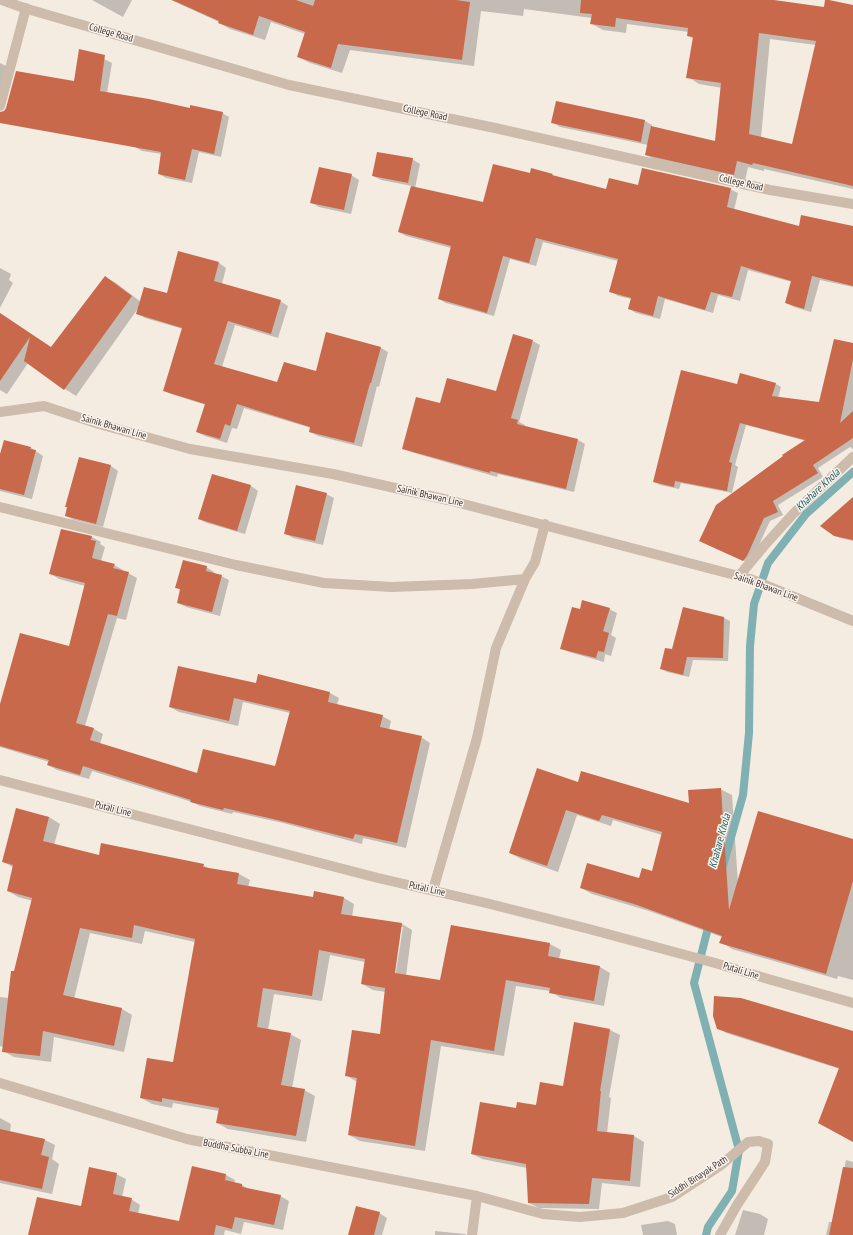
<!DOCTYPE html>
<style>
body{margin:0}
canvas{display:block;background:#f4ebe1}
</style>
<canvas width="853" height="1235"></canvas>
<script>
const ctx = document.querySelector('canvas').getContext('2d');
ctx.lineJoin = 'round';
function fillPath(path, color) { ctx.fillStyle = color; ctx.fill(path, 'evenodd'); }
const toPath = rows => new Path2D(rows.map(r => 'M' + r).join(''));
function stroke(path, color, width, dash) { ctx.strokeStyle = color; ctx.lineWidth = width; ctx.lineCap = dash ? 'butt' : 'round'; ctx.setLineDash(dash || []); ctx.stroke(path); }
function label(font, color, halo, rows, align = 'center') {
  ctx.font = font + ' "PT Sans Narrow",sans-serif'; ctx.lineWidth = 3; ctx.setLineDash([]); ctx.textBaseline = 'middle'; ctx.strokeStyle = halo; ctx.fillStyle = color; for (const [text, x, y, turn = 0] of rows) {
    ctx.save(); ctx.translate(x, y); ctx.rotate((+turn || 0) * Math.PI / 180); ctx.textAlign = isNaN(turn) ? turn : align; if (halo) ctx.strokeText(text, 0, 0); ctx.fillText(text, 0, 0); ctx.restore();
  }
}
fillPath(toPath([
 [92,0,132,0,123,17],
 [171,0,767,0,824,9,853,6,853,189,764,169,764,171,748,167,745,181,657,161,646,155,648,145,560,127,552,122,645,121,652,125,652,127,716,142,722,88,699,84,688,77,694,39,688,36,689,32,627,24,626,33,603,30,592,24,592,18,524,9,523,16,481,11,474,66,350,50,342,73,310,63,298,57,305,34,271,22,265,40,230,29,219,23,219,22],
 [770,39,816,45,793,145,761,138],
 [80,50,104,59,112,63,107,93,190,109,222,113,229,117,221,157,199,152,192,183,166,178,159,174,162,154,142,151,135,147,75,82],
 [0,63,12,69,0,97],
 [412,159,420,164,415,188,484,204,530,175,552,175,558,178,607,190,638,186,730,189,738,193,734,210,800,228,853,227,853,287,820,280,811,312,794,307,786,303,792,282,748,270,740,301,718,295,713,313,665,299,660,319,636,313,629,309,632,299,618,296,610,291,618,261,543,242,536,266,510,259,494,316,446,303,439,299,451,248,406,236,399,232,412,186,381,180,373,176],
 [351,175,359,180,351,214,319,207,312,203],
 [179,252,219,263,226,268,222,284,280,301,288,306,278,338,235,325,222,367,278,384,317,373,326,333,381,348,388,352,379,387,377,386,362,447,318,436,310,432,311,428,244,408,237,429,232,428,227,443,205,436,197,432,206,405,171,394,164,390,183,329,145,318,138,314,139,307,76,396,65,389,28,363,7,394,0,390,0,313,51,348,105,277,116,283,141,302,167,294],
 [0,268,11,274,9,280,13,283,0,308],
 [533,341,540,345,519,422,525,425,525,427,578,440,585,444,574,492,498,474,497,477,411,452,404,448,441,404,497,392],
 [853,344,853,449,850,447,818,468,823,477,778,505,783,515,770,521,752,560,749,563,706,544,806,441,746,425,735,465,738,467,732,493,681,483,679,489,660,485,655,482,737,386,741,374,776,384,781,387,778,398,820,404],
 [30,447,43,456,32,499,0,491,0,456],
 [79,458,111,466,118,471,103,527,74,520,66,516],
 [251,486,258,491,245,534,207,523,199,519],
 [326,494,334,498,323,545,293,538,286,534],
 [853,498,853,541,840,538,834,535],
 [62,530,92,537,101,542,100,544,105,547,101,561,114,565,123,570,123,572,128,573,137,578,126,620,117,618,85,726,94,729,103,734,100,744,198,775,276,767,290,713,243,702,238,726,179,712,170,707,256,684,258,675,330,693,339,698,337,705,382,716,391,721,389,730,421,737,430,743,406,848,363,838,362,844,283,823,233,812,232,814,200,806,192,802,92,771,89,779,57,770,48,765,49,762,0,747,0,708,70,647,85,586,59,579,51,574],
 [206,567,214,572,214,574,221,576,229,580,220,616,186,607,178,603,181,590,176,587],
 [684,608,724,618,730,621,728,661,693,660,689,677,667,672,661,668,673,650],
 [609,609,617,613,611,635,616,638,611,656,605,654,604,662,569,652,562,648,580,610],
 [578,783,690,804,720,789,732,795,738,883,853,840,853,980,838,976,837,979,732,949,721,942,722,937,649,911,592,894,581,888,640,879,653,873,662,835,613,820,611,826,577,815,558,872,521,859,510,853],
 [17,810,49,817,60,824,54,845,100,856,203,865,210,869,239,874,250,880,248,887,314,898,315,892,344,898,354,904,352,917,402,924,412,930,406,976,441,982,451,926,550,944,561,950,559,959,600,967,610,973,604,1006,561,998,550,991,516,986,504,1056,441,1046,425,1151,360,1141,349,1135,357,1082,346,1075,381,1035,386,992,373,990,362,984,365,962,330,955,322,1001,274,994,268,1030,290,1034,301,1040,292,1088,304,1090,315,1096,306,1142,228,1129,217,1123,219,1111,173,1103,172,1108,152,1104,141,1098,174,1063,195,942,145,931,142,944,90,933,74,999,122,1009,132,1015,124,1052,54,1037,51,1062,14,1057,3,1051,4,1047,0,1046,0,997,9,998,33,901,18,897,8,891,14,868,4,862],
 [401,927,403,927,395,978,393,978],
 [575,1023,610,1030,620,1035,609,1097,611,1098,607,1133,634,1136,644,1142,640,1187,602,1183,599,1209,539,1208,529,1203,527,1168,482,1159,472,1154,517,1109,537,1106,564,1087],
 [718,1028,853,1032,853,1141,840,1069,726,1033],
 [0,1118,11,1124,10,1132,45,1140,55,1145,52,1159,59,1164,52,1194,0,1183],
 [846,1160,853,1162,853,1235,826,1235,829,1222,833,1222],
 [116,1174,126,1179,122,1197,131,1199,140,1205,138,1214,179,1222,226,1175,235,1180,234,1183,242,1185,251,1190,280,1196,289,1201,283,1230,244,1222,241,1234,225,1230,224,1235,29,1235,82,1207],
 [743,1210,760,1214,768,1219,764,1235,735,1235],
 [379,1213,387,1218,382,1235,349,1235],
 [668,1221,675,1224,677,1235,643,1235,641,1225],
 [435,1231,465,1234,467,1235,435,1235]
]), '#0003');
stroke(toPath([
 [723,866,743,795,749,733,750,646,754,604,768,563,806,514,853,472],
 [706,1235,708,1227,732,1191,739,1150,694,983,710,920]
]), '#7fb0b2', 8);
fillPath(toPath([
 [172,0,296,0,313,6,315,0,456,0,470,2,462,60,338,44,331,68,297,57,305,32,259,16,253,35,218,23,219,21],
 [581,0,774,0,824,7,825,0,829,0,853,5,853,186,753,163,752,165,737,161,734,175,645,155,651,126,715,141,721,83,686,78,693,37,687,36,688,28,616,18,615,27,590,24,592,14,580,13],
 [759,33,816,41,792,144,749,134],
 [79,49,105,55,100,91,149,99,190,108,190,105,223,112,214,154,192,149,185,180,158,174,161,152,0,123,0,112,4,111,6,108,16,71,74,81],
 [556,101,645,120,641,142,551,123],
 [377,152,413,158,408,183,372,176],
 [493,164,530,173,531,168,553,174,552,175,606,189,609,178,638,185,642,168,731,188,727,207,799,226,801,215,853,226,853,286,812,276,804,309,785,303,791,281,741,266,732,297,711,292,705,310,658,296,653,316,628,309,631,298,609,292,618,259,536,238,529,263,503,256,487,313,438,299,451,246,398,232,411,186,483,202],
 [319,167,352,174,344,210,310,203],
 [178,251,219,262,214,281,281,300,271,334,228,321,214,364,277,382,284,362,316,371,326,332,381,347,371,383,370,383,354,443,309,432,310,427,237,404,230,426,225,424,220,439,196,432,205,404,163,391,182,328,136,314,144,287,167,293],
 [105,276,132,296,64,390,24,361,30,337,0,381,0,313,51,347],
 [513,334,533,340,511,418,518,420,517,424,578,439,566,489,490,471,490,473,402,449,416,397,440,403,447,378,496,391],
 [834,339,853,343,853,359,840,423,853,411,853,438,813,465,818,473,773,501,778,512,764,518,747,556,743,561,699,541,716,505,783,456,782,455,805,440,740,423,729,462,732,463,727,491,675,481,674,487,653,482,681,370,737,384,740,373,776,383,772,396,819,402],
 [4,440,31,447,30,449,36,450,24,495,0,489,0,454],
 [79,457,111,465,96,524,65,516,67,507,65,507],
 [212,474,251,485,237,531,198,519],
 [296,485,327,493,315,541,284,534],
 [853,497,853,540,834,536,820,526],
 [61,529,92,536,91,540,96,541,92,558,115,564,113,568,129,572,117,616,108,614,76,723,94,728,90,740,197,773,203,749,275,766,290,711,234,698,229,721,169,707,178,666,256,683,258,674,330,692,328,702,383,715,380,727,422,736,397,843,355,834,353,839,273,819,224,808,223,810,190,802,191,800,83,766,80,775,47,765,49,760,0,746,0,704,20,633,69,646,85,583,49,574],
 [183,560,207,566,206,571,222,575,212,612,177,603,180,589,175,588],
 [582,600,610,608,603,631,609,633,604,652,598,651,596,658,560,649,572,607,580,609],
 [683,607,724,617,723,658,687,657,683,675,660,669,665,648,672,649],
 [537,768,578,782,581,771,689,803,688,790,721,788,729,910,758,811,853,839,853,881,826,974,719,943,722,936,637,905,580,888,587,863,639,878,642,868,652,871,662,832,602,815,599,821,566,810,547,866,509,853],
 [16,808,49,817,43,841,99,855,101,843,204,864,203,867,239,873,237,884,313,897,314,891,344,897,341,914,402,923,395,973,440,980,451,925,550,943,548,956,600,966,594,1001,549,993,550,988,506,980,494,1051,431,1040,415,1146,348,1135,357,1078,345,1076,352,1030,380,1034,385,988,361,984,365,959,319,950,312,996,263,988,257,1027,291,1033,281,1085,305,1089,296,1136,216,1123,219,1108,162,1098,162,1102,140,1098,147,1058,173,1062,195,939,134,925,132,938,80,928,63,995,122,1008,114,1046,43,1031,40,1056,2,1052,11,971,14,971,32,898,7,891,13,865,2,862],
 [714,996,741,998,853,1031,853,1142,818,1123,839,1068,717,1029,713,1016],
 [574,1022,610,1029,600,1091,601,1091,597,1131,634,1135,630,1181,592,1178,589,1204,528,1203,526,1164,471,1154,480,1102,516,1108,517,1102,536,1105,540,1082,563,1086],
 [0,1129,45,1139,41,1155,49,1157,42,1189,0,1180],
 [192,1166,226,1174,225,1180,242,1184,242,1187,281,1195,274,1225,235,1217,232,1229,216,1225,214,1235,28,1235,37,1197,81,1206,89,1167,117,1173,113,1194,132,1198,129,1211,179,1221],
 [843,1167,853,1168,853,1235,829,1235],
 [356,1206,380,1212,374,1235,348,1235]
]), '#c8694b');
stroke(toPath([
 [2,0,24,8,289,85,495,128,770,190,853,204],
 [0,106,26,8],
 [0,412,44,406,99,424,190,449,333,474,448,500,750,579,853,621],
 [0,507,236,565,324,583,392,587,472,584,525,579,535,562,545,524],
 [739,576,764,546,793,514,817,491,853,457],
 [0,780,378,878,486,903,589,929,715,963,768,979,853,1003],
 [433,890,477,738,496,648,525,579],
 [0,1083,187,1139,477,1196,543,1214,580,1217,623,1213,672,1197,721,1165,748,1142,759,1141,768,1144,765,1162,737,1205,720,1235],
 [472,1235,477,1196]
]), '#cdbbac', 10);
label('10px', '#3b302b', '#fbf5ee', [
 ["College Road",111,33,16],
 ["College Road",425,113,12],
 ["College Road",741,183,13],
 ["Sainik Bhawan Line",114,427,16],
 ["Sainik Bhawan Line",430,496,13],
 ["Sainik Bhawan Line",766,587,20],
 ["Putali Line",113,809,14],
 ["Putali Line",427,889,13],
 ["Putali Line",741,971,17],
 ["Buddha Subba Line",236,1149,11],
 ["Siddhi Binayak Path",698,1177,-33]
]);
label('italic 11px', '#1f5a5e', '#fbf5ee', [
 ["Khahare Khola",818,490,-43],
 ["Khahare Khola",720,841,-75]
]);
</script>
